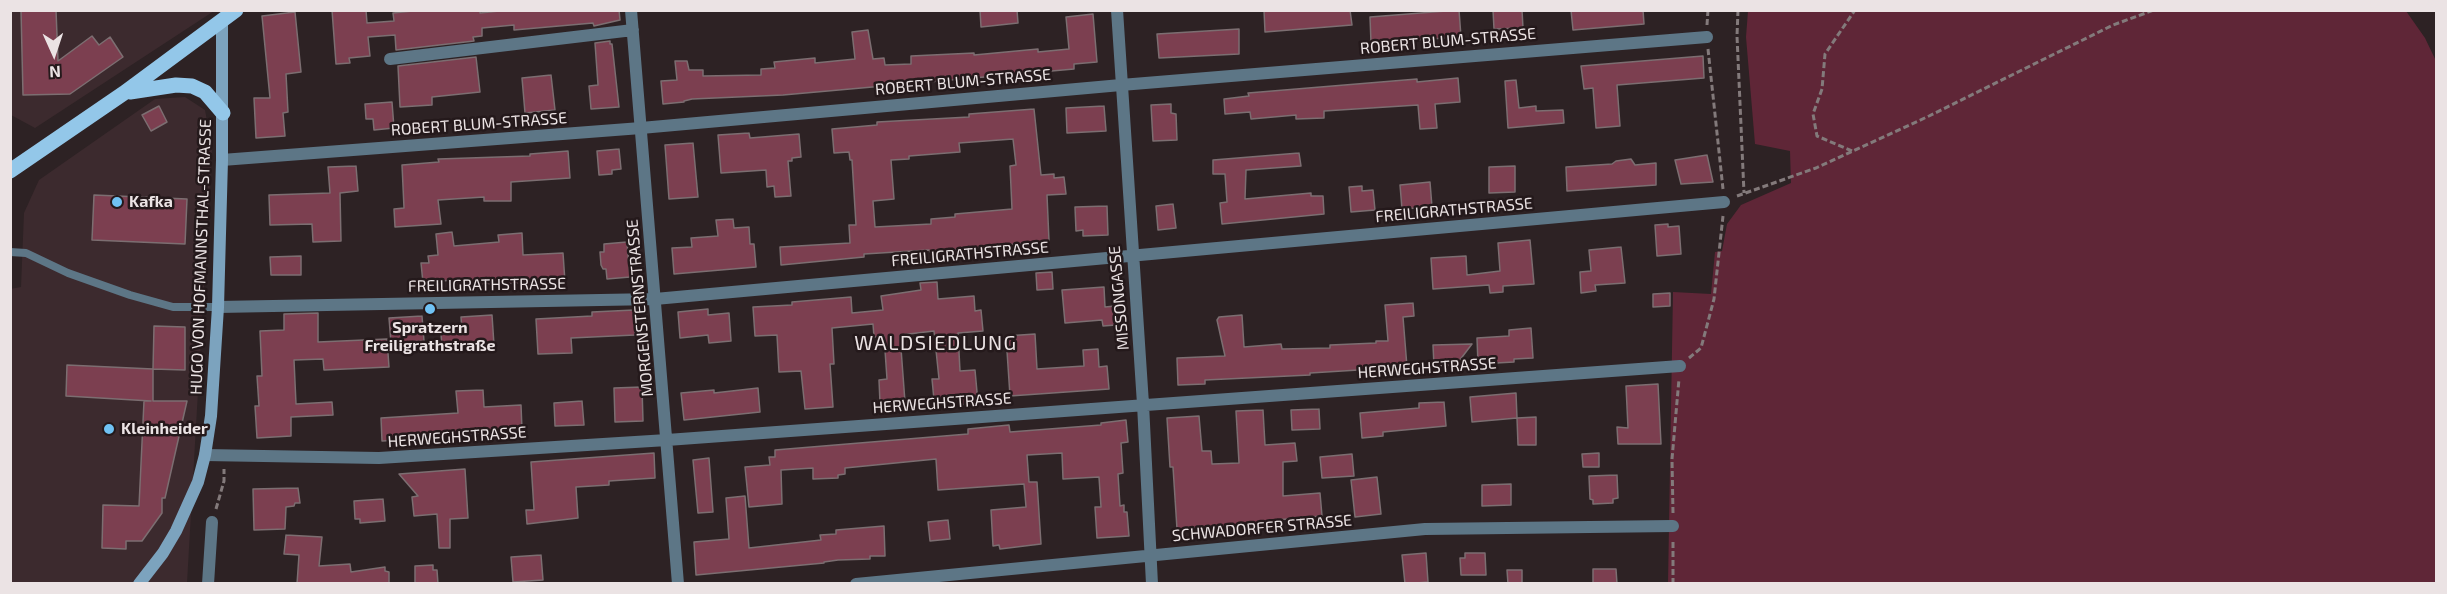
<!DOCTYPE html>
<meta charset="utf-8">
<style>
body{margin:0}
#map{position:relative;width:2447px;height:594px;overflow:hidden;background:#2d2224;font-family:"Exo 2",sans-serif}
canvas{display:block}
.frame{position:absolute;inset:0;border:12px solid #ebe3e4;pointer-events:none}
.north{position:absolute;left:24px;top:24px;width:60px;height:60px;-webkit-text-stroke:4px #24191b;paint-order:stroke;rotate:177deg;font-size:16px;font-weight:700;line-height:24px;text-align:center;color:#ebe3e4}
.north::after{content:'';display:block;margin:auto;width:21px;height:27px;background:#ebe3e4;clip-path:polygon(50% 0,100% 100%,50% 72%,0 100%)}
</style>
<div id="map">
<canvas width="2447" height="594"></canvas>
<div class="frame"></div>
<div class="north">N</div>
</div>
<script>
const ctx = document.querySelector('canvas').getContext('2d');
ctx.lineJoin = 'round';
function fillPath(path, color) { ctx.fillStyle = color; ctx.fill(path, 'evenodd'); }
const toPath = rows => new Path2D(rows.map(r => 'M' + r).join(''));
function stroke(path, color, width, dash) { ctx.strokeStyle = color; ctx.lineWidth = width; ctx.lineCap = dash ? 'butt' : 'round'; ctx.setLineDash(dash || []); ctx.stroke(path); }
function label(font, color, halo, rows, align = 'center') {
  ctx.font = font + ' "Exo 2",sans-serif'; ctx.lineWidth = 5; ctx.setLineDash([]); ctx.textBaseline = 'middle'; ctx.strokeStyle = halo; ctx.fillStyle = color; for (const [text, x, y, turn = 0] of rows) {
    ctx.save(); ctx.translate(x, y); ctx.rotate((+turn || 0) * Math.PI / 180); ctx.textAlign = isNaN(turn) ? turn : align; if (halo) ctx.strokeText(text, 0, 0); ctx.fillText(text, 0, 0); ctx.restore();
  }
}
fillPath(toPath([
 [10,11,214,11,35,128,11,115],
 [185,97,205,110,212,147,187,583,11,583,10,289,21,287,24,213,39,180,155,99]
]), '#3c2a2e');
fillPath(toPath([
 [1748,11,2406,11,2425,38,2436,61,2436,583,1668,584,1673,292,1711,294,1715,252,1722,251,1727,224,1741,205,1791,183,1790,151,1755,144,1746,37]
]), '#5f2637');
const building = toPath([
 [21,10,56,10,58,61,92,36,99,45,110,37,123,57,70,94,23,95,21,10],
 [332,10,366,10,367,23,394,21,393,13,423,10,480,10,480,13,509,10,619,10,620,20,594,26,593,23,514,30,514,25,482,28,482,36,473,37,474,41,396,50,395,35,368,37,370,56,349,58,350,63,336,64,332,10],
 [980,10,1017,10,1018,23,981,27,980,10],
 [1264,10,1350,10,1352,25,1265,32,1264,10],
 [1459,10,1461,37,1371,43,1370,17,1459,10],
 [1493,10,1522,10,1523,28,1494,29,1493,10],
 [1571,10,1643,10,1644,24,1573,30,1571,10],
 [295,12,301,72,286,74,288,112,283,113,285,136,256,138,254,98,270,98,262,16,295,12],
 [1093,14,1097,62,1074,64,1074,69,783,95,692,99,684,101,684,102,663,104,661,81,677,80,675,61,687,61,689,70,703,70,703,76,761,75,761,69,775,68,774,62,815,58,815,63,855,59,852,32,868,30,873,59,884,58,885,65,911,64,911,56,974,53,974,55,1038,49,1038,52,1069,49,1066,17,1093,14],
 [1239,29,1239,54,1159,58,1157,34,1239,29],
 [610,41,610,44,612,44,619,107,591,109,589,86,598,85,595,43,610,41],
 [1703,56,1704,78,1617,85,1620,126,1596,128,1593,88,1584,89,1581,66,1703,56],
 [476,57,480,92,432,97,432,105,400,107,398,66,476,57],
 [551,75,555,110,525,113,522,78,551,75],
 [1458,78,1460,102,1435,104,1437,128,1420,129,1418,105,1324,111,1324,118,1296,119,1296,115,1251,119,1250,112,1225,114,1224,99,1249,96,1248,93,1417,79,1417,82,1458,78],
 [1516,80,1519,108,1536,106,1536,111,1563,110,1564,123,1508,128,1505,81,1516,80],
 [392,102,394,128,374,130,373,119,366,119,365,104,392,102],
 [1171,104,1171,113,1176,114,1177,140,1153,141,1151,105,1171,104],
 [159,106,167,122,151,131,142,115,159,106],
 [1104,106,1106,131,1067,133,1066,108,1104,106],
 [1034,109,1041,175,1054,174,1054,178,1064,177,1066,194,1047,195,1049,241,930,252,929,250,864,254,864,257,781,265,780,247,850,243,849,225,856,225,852,160,850,160,849,152,834,153,832,129,877,125,877,122,969,117,969,114,1034,109],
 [1013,139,1016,165,1010,166,1012,209,955,214,955,217,931,219,931,224,875,227,873,201,894,199,891,160,909,159,909,156,960,152,959,143,1013,139],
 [749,133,750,138,799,134,801,157,792,158,792,161,788,161,791,196,775,197,774,186,767,187,766,170,721,173,718,135,749,133],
 [693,143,698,197,669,199,665,145,693,143],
 [619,149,621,169,612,170,612,174,599,175,597,151,619,149],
 [568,151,570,178,511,182,511,201,484,201,484,197,438,200,441,224,395,227,394,209,404,208,402,165,439,162,438,159,530,156,530,154,568,151],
 [1299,153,1301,166,1246,170,1245,199,1311,193,1311,196,1323,196,1324,214,1222,224,1220,203,1227,202,1225,174,1213,174,1213,160,1299,153],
 [1707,155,1713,182,1681,184,1675,160,1707,155],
 [1631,159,1635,165,1656,163,1656,185,1567,191,1566,167,1612,164,1616,161,1631,159],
 [356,166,358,191,340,193,341,241,313,242,312,224,270,225,269,195,330,193,328,167,356,166],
 [1515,166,1515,192,1489,193,1489,167,1515,166],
 [1430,182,1432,207,1402,209,1400,185,1430,182],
 [1362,186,1362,191,1373,190,1375,210,1351,212,1349,187,1362,186],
 [94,195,187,199,185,244,92,240,94,195],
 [1173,204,1176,228,1158,230,1156,206,1173,204],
 [1107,206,1108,235,1083,236,1083,230,1076,231,1075,207,1107,206],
 [733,219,734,228,749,227,750,244,754,244,756,267,674,274,672,248,692,247,691,238,718,236,716,220,733,219],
 [1668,224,1668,227,1679,226,1681,254,1657,256,1655,225,1668,224],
 [452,232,454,246,499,242,498,235,522,233,523,255,563,253,565,282,452,285,452,280,423,283,421,263,429,263,428,256,438,255,436,234,452,232],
 [1530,240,1534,284,1503,286,1503,292,1490,293,1489,285,1433,289,1431,258,1466,256,1467,275,1500,271,1498,243,1530,240],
 [627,242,630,277,607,279,606,269,603,269,601,265,600,252,604,252,604,244,627,242],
 [1621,247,1625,283,1595,285,1596,291,1581,293,1580,272,1591,271,1589,250,1621,247],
 [301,256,301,275,271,275,270,257,301,256],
 [1052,272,1053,289,1037,290,1036,273,1052,272],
 [937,282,938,299,974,296,975,311,981,310,983,331,958,333,960,371,975,370,978,403,959,405,958,398,934,400,932,379,939,379,934,331,900,335,905,402,880,403,879,380,887,379,884,336,874,337,873,324,832,328,834,364,830,364,833,407,805,409,801,371,779,372,777,335,755,336,753,307,792,305,792,302,851,297,852,313,883,310,881,296,921,290,920,283,937,282],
 [1104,287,1105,307,1115,306,1116,325,1103,326,1102,320,1065,323,1062,290,1104,287],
 [1670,293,1670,306,1653,307,1653,294,1670,293],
 [1413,303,1414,316,1403,317,1407,367,1310,373,1310,375,1205,380,1205,384,1178,385,1177,358,1225,356,1217,320,1219,317,1242,315,1244,347,1281,344,1282,349,1330,348,1330,345,1376,343,1376,341,1388,341,1385,305,1413,303],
 [708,309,708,315,729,313,731,341,709,343,708,335,680,338,678,312,708,309],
 [634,310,635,335,571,338,572,353,538,354,536,319,592,316,592,312,634,310],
 [318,313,318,342,387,339,389,367,324,370,323,359,294,360,296,404,332,402,333,415,291,417,291,436,257,438,255,406,259,406,257,376,262,376,260,331,284,330,284,314,318,313],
 [492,315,494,345,442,349,441,333,462,332,461,317,492,315],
 [422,316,424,341,391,343,389,318,422,316],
 [154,326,185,327,185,370,153,369,154,326],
 [1531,328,1533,358,1514,359,1514,362,1478,364,1477,338,1509,336,1509,330,1531,328],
 [1035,334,1037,369,1084,366,1083,350,1098,349,1099,367,1107,366,1109,389,1010,396,1006,336,1035,334],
 [1472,344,1456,365,1434,366,1433,345,1472,344],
 [67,365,153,369,153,401,187,401,165,498,162,498,162,513,142,541,126,541,126,549,102,548,103,505,139,506,144,401,151,401,66,396,67,365],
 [1658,384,1661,444,1618,444,1617,427,1628,428,1626,386,1658,384],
 [642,387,643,421,615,422,614,388,642,387],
 [758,388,760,412,684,420,681,393,714,390,714,393,758,388],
 [483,390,484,407,521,405,522,430,400,438,400,440,382,441,381,418,458,413,456,391,483,390],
 [1516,393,1517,418,1472,422,1470,397,1516,393],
 [582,401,584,425,555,426,554,403,582,401],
 [1444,402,1446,426,1383,432,1383,436,1362,438,1360,413,1419,408,1419,403,1444,402],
 [1319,409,1320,429,1292,430,1291,410,1319,409],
 [1263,410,1265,445,1295,443,1297,461,1283,462,1283,496,1320,493,1322,516,1265,521,1265,523,1177,529,1173,467,1170,467,1167,418,1199,416,1202,451,1211,451,1212,464,1239,463,1236,411,1263,410],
 [1536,417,1536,445,1518,445,1517,418,1536,417],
 [1126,420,1128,442,1121,443,1123,473,1118,474,1120,506,1124,505,1124,512,1127,512,1129,536,1097,538,1095,507,1101,507,1099,477,1063,479,1062,453,1027,455,1029,482,1037,482,1041,544,1000,549,999,545,993,546,991,510,1026,507,1024,484,938,490,936,459,845,468,845,474,838,475,838,478,813,479,813,468,781,470,782,504,749,507,745,467,770,465,769,457,775,457,775,450,968,434,968,429,1009,425,1010,432,1101,425,1101,423,1126,420],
 [654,453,655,478,609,481,609,485,576,487,578,518,527,524,526,510,534,510,531,462,654,453],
 [1599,453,1599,467,1583,467,1582,454,1599,453],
 [1352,454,1354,476,1322,478,1320,457,1352,454],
 [709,458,713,512,698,513,693,460,709,458],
 [465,469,468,518,450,519,450,548,439,548,437,514,414,516,412,497,418,496,399,474,465,469],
 [1617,475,1618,498,1613,499,1613,503,1593,504,1593,500,1590,499,1589,476,1617,475],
 [1377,477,1381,514,1355,517,1351,480,1377,477],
 [1511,484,1511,505,1482,506,1482,485,1511,484],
 [298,488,300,503,295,503,294,506,286,507,285,529,254,530,253,489,298,488],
 [745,496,749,548,821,540,820,535,836,534,836,530,884,526,885,556,870,556,870,559,838,560,824,562,824,563,696,575,694,542,729,539,726,498,745,496],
 [383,499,385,521,360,523,360,519,355,519,354,501,383,499],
 [948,520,950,539,930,541,928,522,948,520],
 [286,535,322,537,319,566,350,564,351,572,385,567,385,571,389,572,389,584,297,584,299,555,284,554,286,535],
 [1426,553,1428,582,1405,584,1402,555,1426,553],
 [1465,553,1485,553,1486,575,1461,575,1460,558,1465,558,1465,553],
 [541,555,543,580,513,582,511,557,541,555],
 [433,565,433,570,437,570,438,584,415,584,415,566,433,565],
 [1593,569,1616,569,1617,584,1593,584,1593,569],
 [1507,570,1522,570,1522,584,1508,584,1507,570]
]);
fillPath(building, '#7c3f50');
stroke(building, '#7c6e71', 1.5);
stroke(toPath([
 [1738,10,1737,36,1744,193],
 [1707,25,1708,10],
 [1708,49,1723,189],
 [1852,151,1817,136,1813,114,1822,89,1825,54,1855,10],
 [1737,196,1816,168,1929,116,2113,25,2154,10],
 [1689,358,1701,348,1714,299,1723,216],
 [216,509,224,481,224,469],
 [1673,513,1672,459,1679,379],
 [1673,584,1673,540]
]), '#837a7b', 3, [6, 3]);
stroke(toPath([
 [10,252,26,253,68,273,130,295,173,307,218,307]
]), '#5d7686', 8);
stroke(toPath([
 [631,10,678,584],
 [1117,10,1143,404,1152,584],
 [390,59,633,30],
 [222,160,641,128,1121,85,1707,37],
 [218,307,655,299,1724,202],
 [205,455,379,458,667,440,1680,366],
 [208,584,212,522],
 [856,584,1425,529,1673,526]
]), '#5d7686', 12);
stroke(toPath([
 [139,584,163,553,176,531,198,482,205,455,211,416,218,307,222,160,222,21]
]), '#7ca3be', 12);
stroke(toPath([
 [130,92,176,85,192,86,205,92,223,113],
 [10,171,124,93,236,10]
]), '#93c7e9', 15);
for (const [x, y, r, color] of [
 [117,202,6,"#70c2f4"],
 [430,309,6,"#70c2f4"],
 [109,429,6,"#70c2f4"]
]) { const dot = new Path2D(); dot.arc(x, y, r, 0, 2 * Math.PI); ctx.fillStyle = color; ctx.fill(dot); stroke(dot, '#24191b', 2); }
label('16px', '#ebe3e4', '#24191b', [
 ["ROBERT BLUM-STRASSE",1448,41,-5],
 ["ROBERT BLUM-STRASSE",963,82,-5],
 ["ROBERT BLUM-STRASSE",479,124,-4],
 ["FREILIGRATHSTRASSE",1454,210,-5],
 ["FREILIGRATHSTRASSE",970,254,-5],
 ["HUGO VON HOFMANNSTHAL-STRASSE",201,257,-88],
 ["FREILIGRATHSTRASSE",487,285,-1],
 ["MISSONGASSE",1119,298,-95],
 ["MORGENSTERNSTRASSE",640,308,-95],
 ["HERWEGHSTRASSE",1427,368,-4],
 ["HERWEGHSTRASSE",942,403,-4],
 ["HERWEGHSTRASSE",457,437,-4],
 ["SCHWADORFER STRASSE",1262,528,-5]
]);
label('bold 16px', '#ebe3e4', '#24191b', [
 ["Kafka",129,202],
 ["Spratzern",430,328,"center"],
 ["Freiligrathstraße",430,346,"center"],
 ["Kleinheider",121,429]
], 'left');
ctx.letterSpacing = '1.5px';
label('20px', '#ebe3e4', '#24191b', [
 ["WALDSIEDLUNG",936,343]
]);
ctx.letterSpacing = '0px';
</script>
